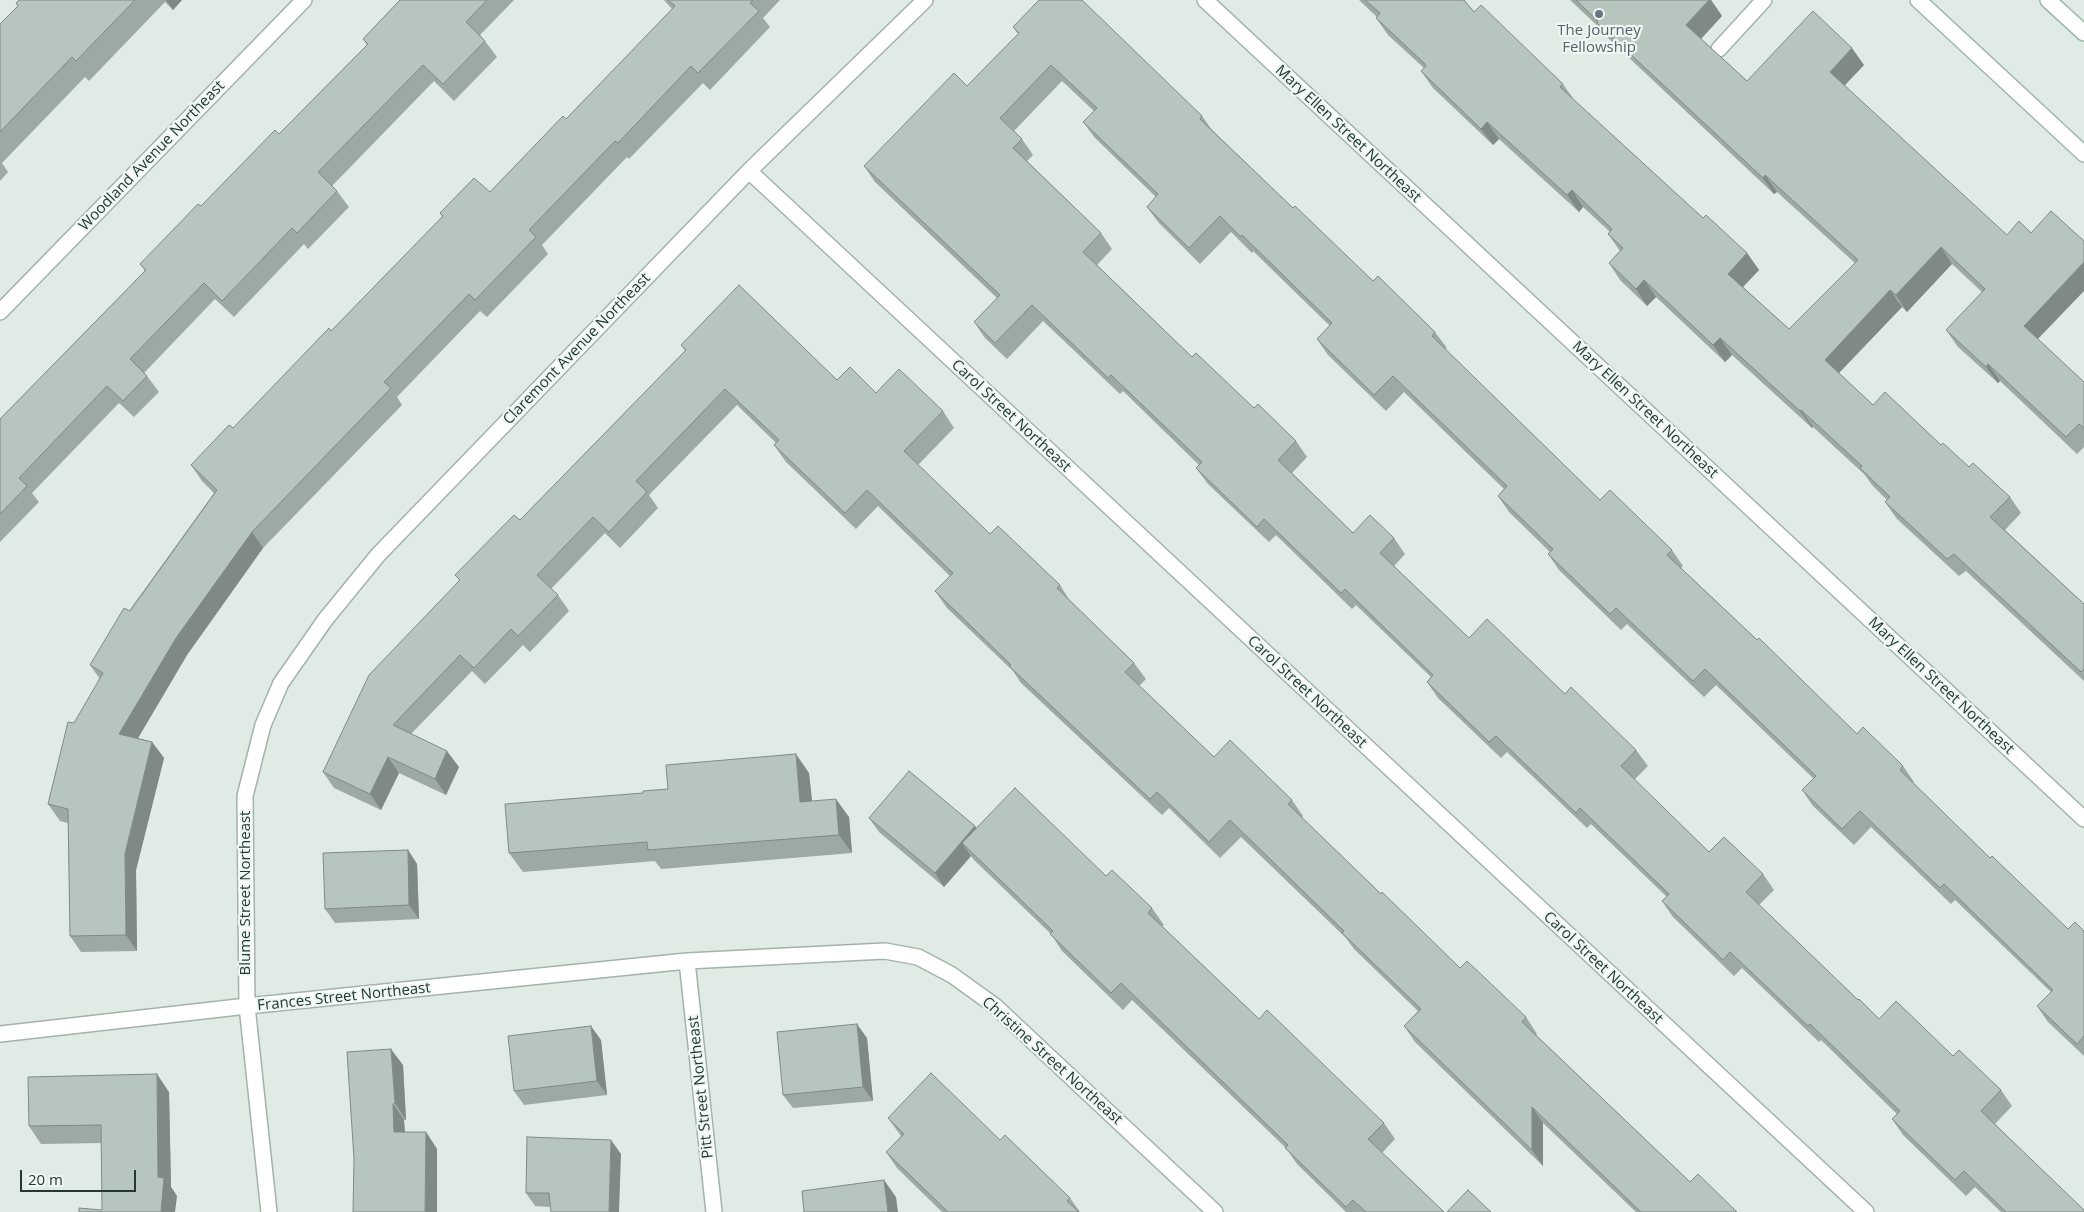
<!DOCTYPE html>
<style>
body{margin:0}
#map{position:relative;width:2084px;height:1212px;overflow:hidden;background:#e0ebe5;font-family:"Open Sans",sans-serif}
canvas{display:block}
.scale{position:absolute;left:20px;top:1170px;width:116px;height:22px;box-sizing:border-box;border:2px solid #213a31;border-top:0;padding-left:6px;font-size:15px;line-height:18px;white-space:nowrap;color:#213a31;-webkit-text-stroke:4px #f0f7f3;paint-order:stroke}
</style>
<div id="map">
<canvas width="2084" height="1212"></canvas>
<div class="scale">20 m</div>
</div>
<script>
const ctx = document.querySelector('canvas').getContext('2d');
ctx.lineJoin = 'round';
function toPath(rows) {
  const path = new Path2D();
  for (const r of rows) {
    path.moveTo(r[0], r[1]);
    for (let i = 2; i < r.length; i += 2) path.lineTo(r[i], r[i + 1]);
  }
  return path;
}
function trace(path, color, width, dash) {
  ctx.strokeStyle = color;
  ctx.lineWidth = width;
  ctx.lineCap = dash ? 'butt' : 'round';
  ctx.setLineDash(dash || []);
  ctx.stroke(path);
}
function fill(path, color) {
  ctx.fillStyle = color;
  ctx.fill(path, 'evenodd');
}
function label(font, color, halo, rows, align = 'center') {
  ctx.font = font + ' "Open Sans",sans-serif';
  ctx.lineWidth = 4.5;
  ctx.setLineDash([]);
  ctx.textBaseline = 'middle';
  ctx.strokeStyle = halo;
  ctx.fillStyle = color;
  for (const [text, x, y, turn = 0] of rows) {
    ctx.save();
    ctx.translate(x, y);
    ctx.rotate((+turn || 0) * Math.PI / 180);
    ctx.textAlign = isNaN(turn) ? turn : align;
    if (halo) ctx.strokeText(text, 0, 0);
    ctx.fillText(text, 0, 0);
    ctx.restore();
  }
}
const lane = toPath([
 [1719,49,1764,0]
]);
const street = toPath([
 [1205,0,2084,819],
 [749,171,1866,1212],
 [0,312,304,0],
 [687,961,714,1212],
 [0,1034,247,1006,687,961,885,951,918,957,952,975,995,1006,1215,1212],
 [269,1212,247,1006,245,796,263,725,281,683,325,620,378,555,749,171,925,0]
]);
const secondary = toPath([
 [1918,0,2084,154],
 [2048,0,2084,33]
]);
const wall = toPath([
 [19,0,182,0,173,10,165,2,89,81,85,77,2,163,8,172,0,181,0,24,18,6,16,3],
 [400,0,514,0,480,35,485,41,497,57,454,101,434,81,332,186,337,191,349,207,308,249,304,244,234,317,215,299,144,373,147,376,159,392,134,417,119,403,32,493,39,502,0,542,0,419,145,271,140,264,201,206,279,134,367,45,363,39],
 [664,0,780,0,763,18,770,27,710,90,703,83,629,159,627,157,542,245,548,254,487,317,480,311,397,397,402,405,263,548,187,655,138,738,152,742,164,758,136,870,137,951,81,952,70,936,68,823,60,821,48,804,74,723,100,679,90,665,214,493,202,481,191,465,233,428,331,331,442,217,440,213,490,192,566,119,672,9],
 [1359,0,1464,0,1474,12,1563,84,1575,101,1703,218,1747,253,1759,270,1743,287,1789,329,1855,263,1777,192,1774,194,1609,39,1604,32,1570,0,1711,0,1722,16,1701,39,1747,81,1864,65,1845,85,2038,339,2084,382,2084,447,2077,454,2000,381,1998,383,1958,347,1946,330,1982,292,1952,264,1907,312,1902,307,1839,373,1873,405,1941,445,1969,467,2010,497,2021,513,2005,530,2084,604,2084,681,1966,571,1959,576,1897,519,1885,502,1887,500,1872,485,1865,475,1813,427,1812,428,1732,355,1725,362,1656,297,1647,306,1620,280,1609,263,1620,251,1608,234,1610,232,1583,207,1579,212,1499,139,1493,145,1433,88,1421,71,1424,68,1388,35,1376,18,1377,17],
 [1013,27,1202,116,1212,130,1293,208,1373,281,1435,332,1447,348,1445,349,1600,500,1672,550,1683,566,1681,568,1857,734,1903,766,1914,782,1913,783,1990,858,2068,929,2084,931,2084,1056,2048,1022,2037,1006,2051,992,1955,900,1951,904,1871,827,1854,845,1813,806,1802,790,1814,779,1716,685,1704,697,1627,624,1621,630,1559,570,1548,554,1550,552,1509,512,1498,496,1504,489,1404,392,1386,411,1328,355,1317,339,1330,326,1253,251,1252,253,1231,232,1200,264,1158,222,1147,207,1156,197,1095,138,1083,122,1094,111,1062,81,1014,131,1022,139,1033,155,1027,161,1101,233,1112,249,1097,265,1192,357,1254,408,1296,441,1307,457,1292,473,1353,533,1394,538,1405,554,1394,566,1469,638,1565,694,1636,750,1648,766,1634,780,1709,852,1763,874,1774,890,1759,905,1858,1000,1879,1019,1953,1056,2001,1090,2012,1106,1995,1124,2084,1212,2001,1212,1975,1187,1966,1196,1903,1135,1892,1119,1897,1114,1821,1040,1819,1042,1742,968,1734,976,1673,917,1662,901,1667,897,1591,824,1587,828,1507,752,1501,758,1438,698,1427,682,1431,677,1356,605,1352,609,1276,535,1269,542,1208,484,1196,468,1199,465,1123,391,1120,394,1043,321,1007,359,985,338,974,322,997,298,875,182,864,166,967,86,1018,34],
 [681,345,837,380,876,393,943,411,954,428,918,465,990,534,1060,585,1070,601,1134,663,1146,679,1139,686,1214,757,1292,800,1303,816,1302,818,1381,894,1460,968,1526,1017,1537,1034,1536,1035,1690,1182,1737,1212,1636,1212,1543,1123,1543,1166,1415,1042,1404,1026,1418,1011,1354,949,1346,938,1241,837,1220,858,1169,808,1162,815,1021,683,1013,671,947,608,935,591,950,576,878,506,856,529,786,462,774,445,776,443,737,405,649,495,658,508,620,548,605,533,551,589,558,595,569,611,530,652,523,645,485,684,472,671,411,734,459,767,446,795,399,773,381,810,334,788,323,772,460,581,455,575,520,520,685,351],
 [809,773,812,801,849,817,852,853,661,869,655,861,523,872,509,853,643,793,668,789],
 [869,818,976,828,1106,876,1152,908,1164,925,1162,926,1259,1019,1384,1123,1395,1139,1382,1153,1444,1212,1346,1212,1297,1164,1286,1148,1132,1000,1123,1010,1062,951,1051,934,974,860,971,856,944,887,879,832],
 [408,850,417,864,419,919,335,923,325,909],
 [867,1038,873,1101,793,1108,783,1095],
 [601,1040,607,1095,524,1105,514,1091],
 [403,1065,406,1120,404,1120,405,1132,426,1132,437,1149,353,1212],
 [169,1092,171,1187,177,1196,101,1143,41,1144,29,1126],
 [888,1118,1000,1140,1070,1198,1080,1212,942,1212,897,1168,886,1152,901,1136],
 [621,1154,550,1207,535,1206,526,1193]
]);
const shadedWall = toPath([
 [166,0,182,0,173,10],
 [1709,0,1711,0,1722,16,1698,42,1686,25],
 [1852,48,1864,65,1842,88,1830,72],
 [1487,122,1499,139,1493,145,1481,129],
 [1765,175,1777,192,1774,194,1763,178],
 [1572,190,1583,207,1579,212,1567,195],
 [1941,247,1952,264,1907,312,1896,295],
 [1747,253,1759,270,1740,290,1728,274],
 [2084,262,2084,291,2035,342,2024,326],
 [1644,280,1656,297,1647,306,1636,289],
 [1890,290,1902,307,1836,376,1825,360],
 [1720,338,1732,355,1725,362,1713,345],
 [1988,364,2000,381,1998,383,1986,367],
 [1801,410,1813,427,1812,428,1800,411],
 [252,532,263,548,187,655,131,750,119,734,176,638],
 [152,742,164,758,136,870,137,951,126,935,125,854],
 [447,751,459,767,446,795,435,779],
 [796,754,809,773,814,820,800,802],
 [388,757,399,773,381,810,370,794],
 [836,799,849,817,852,853,839,835],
 [975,826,985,840,962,843,971,856,944,887,935,873],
 [408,850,417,864,419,919,409,905],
 [857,1024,867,1038,873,1101,863,1087],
 [591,1026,601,1040,607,1095,597,1081],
 [391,1049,403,1065,406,1120,395,1103],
 [157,1074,169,1092,171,1187,177,1196,175,1212,161,1212,158,1177],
 [393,1104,404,1120,406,1148,394,1132],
 [1532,1107,1543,1123,1543,1166,1532,1150],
 [426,1132,437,1149,437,1212,425,1212],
 [611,1140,621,1154,619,1212,609,1212],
 [884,1180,896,1197,898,1212,888,1212]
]);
const building = toPath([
 [19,0,135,0,76,61,72,57,0,132,0,24,18,6,16,3,19,0],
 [400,0,487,0,466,22,485,41,443,84,423,65,318,172,337,191,297,233,292,228,222,301,204,283,130,359,147,376,123,401,107,386,19,478,27,486,0,514,0,419,146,270,140,264,198,204,201,206,275,130,279,134,368,44,363,39,400,0],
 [668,0,753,0,750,3,759,11,698,73,691,66,618,143,615,141,529,230,536,237,475,300,469,294,384,382,391,388,252,532,176,638,119,734,152,742,125,854,126,935,70,936,68,809,48,804,68,722,74,723,103,673,90,665,124,608,130,611,217,490,191,465,229,425,233,428,329,328,331,331,443,216,440,213,474,178,490,192,563,116,566,119,675,6,668,0],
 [1039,0,1082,0,1202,116,1200,119,1293,208,1295,206,1373,281,1378,276,1435,332,1432,336,1600,500,1610,490,1672,550,1667,555,1757,640,1759,638,1857,734,1863,727,1903,766,1900,770,1990,858,1992,856,2068,929,2075,922,2084,931,2084,1036,2077,1044,2037,1006,2053,990,1944,884,1940,888,1860,811,1842,829,1802,790,1816,776,1705,669,1693,681,1616,608,1610,614,1548,554,1553,549,1498,496,1507,486,1393,376,1374,395,1317,339,1332,323,1242,235,1241,237,1220,216,1189,248,1147,207,1158,194,1083,122,1097,108,1051,65,1000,118,1022,139,1013,148,1101,233,1083,252,1192,357,1196,353,1254,408,1258,404,1296,441,1278,460,1353,533,1370,515,1394,538,1380,553,1469,638,1487,619,1565,694,1571,687,1636,750,1621,766,1709,852,1724,837,1763,874,1746,892,1858,1000,1859,999,1879,1019,1896,1001,1953,1056,1959,1050,2001,1090,1981,1111,2084,1210,2084,1212,2006,1212,1964,1171,1955,1180,1892,1119,1900,1111,1810,1024,1808,1026,1730,952,1723,960,1662,901,1669,894,1580,808,1576,813,1496,736,1489,742,1427,682,1433,675,1345,589,1341,593,1264,519,1257,527,1196,468,1202,462,1111,375,1108,378,1032,305,995,343,974,322,1000,295,864,166,954,73,967,86,1019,33,1013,27,1039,0],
 [1365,0,1464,0,1474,12,1481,5,1563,84,1560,87,1703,218,1706,215,1747,253,1728,274,1789,329,1858,260,1765,175,1763,178,1597,23,1598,21,1576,0,1709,0,1686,25,1747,81,1813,11,1852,48,1830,72,2007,235,2019,221,2031,233,2051,211,2084,241,2084,262,2024,326,2084,382,2084,428,2079,424,2066,437,1988,364,1986,367,1946,330,1985,289,1941,247,1896,295,1890,290,1825,360,1873,405,1885,392,1941,445,1943,443,1969,467,1973,463,2010,497,1990,517,2084,604,2084,669,2081,672,1954,554,1947,559,1885,502,1890,497,1860,468,1862,466,1801,410,1800,411,1720,338,1713,345,1644,280,1636,289,1609,263,1623,248,1608,234,1612,229,1572,190,1567,195,1487,122,1481,129,1421,71,1426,66,1425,64,1376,18,1380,13,1365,0],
 [739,285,837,380,850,367,876,393,899,369,943,411,904,451,990,534,998,526,1060,585,1057,588,1134,663,1125,672,1214,757,1230,740,1292,800,1288,804,1381,894,1382,892,1460,968,1467,961,1526,1017,1522,1022,1690,1182,1698,1174,1737,1212,1641,1212,1532,1107,1532,1150,1404,1026,1421,1009,1342,933,1344,931,1230,820,1209,842,1157,792,1150,799,1009,666,1011,665,935,591,953,573,867,490,845,513,774,445,779,440,725,389,636,481,647,492,609,532,593,517,537,575,558,595,518,636,511,629,474,668,460,655,393,725,447,751,435,779,388,757,370,794,323,772,369,675,460,580,455,575,514,515,520,520,686,350,681,345,739,285],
 [796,754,800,802,836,799,839,835,648,850,647,842,509,853,505,804,643,793,643,791,668,789,666,765,796,754],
 [909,771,975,826,935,873,869,818,909,771],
 [1015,788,1106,876,1112,870,1152,908,1148,913,1259,1019,1267,1010,1384,1123,1368,1139,1444,1212,1366,1212,1353,1200,1346,1207,1285,1148,1288,1145,1121,983,1111,993,1050,934,1053,931,962,843,1015,788],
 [408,850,409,905,325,909,323,853,408,850],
 [857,1024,863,1087,783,1095,777,1032,857,1024],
 [591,1026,597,1081,514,1091,508,1036,591,1026],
 [391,1049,395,1103,393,1104,394,1132,426,1132,425,1212,353,1212,354,1159,347,1052,391,1049],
 [931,1073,1000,1140,1005,1135,1070,1198,1067,1201,1079,1212,948,1212,886,1152,904,1134,888,1118,931,1073],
 [157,1074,158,1177,164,1178,161,1212,79,1212,79,1208,102,1210,101,1125,29,1126,28,1077,157,1074],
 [527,1137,611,1140,609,1212,551,1212,549,1193,526,1193,527,1137],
 [884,1180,888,1212,804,1212,802,1191,884,1180],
 [1468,1190,1491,1212,1447,1212,1468,1190]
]);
const markers = [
 [1599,14,5,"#6b7280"]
];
const worshipNames = [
 ["The Journey",1599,31],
 ["Fellowship",1599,48]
];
const streetNames = [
 ["Mary Ellen Street Northeast",1348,134,43],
 ["Woodland Avenue Northeast",152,156,-46],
 ["Claremont Avenue Northeast",577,349,-46],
 ["Mary Ellen Street Northeast",1645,410,43],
 ["Carol Street Northeast",1011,416,43],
 ["Mary Ellen Street Northeast",1941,686,43],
 ["Carol Street Northeast",1307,692,43],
 ["Blume Street Northeast",246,893,-90],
 ["Carol Street Northeast",1603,968,43],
 ["Frances Street Northeast",344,997,-6],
 ["Christine Street Northeast",1052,1061,42],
 ["Pitt Street Northeast",701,1087,-96]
];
trace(lane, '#a3b2ab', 18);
trace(street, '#a3b2ab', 18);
trace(secondary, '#9fb6ab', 18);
trace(lane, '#fff', 15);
trace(street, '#fff', 15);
trace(secondary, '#fff', 15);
fill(wall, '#9da9a3');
fill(shadedWall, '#7f8a84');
fill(building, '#b6c5bd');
trace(building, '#7f8a84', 1);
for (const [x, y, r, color] of markers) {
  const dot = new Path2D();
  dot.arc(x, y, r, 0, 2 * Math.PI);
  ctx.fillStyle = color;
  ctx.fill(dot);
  trace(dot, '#f0f7f3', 2);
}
label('15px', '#5b616d', '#f0f7f3', worshipNames);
label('15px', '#213a31', '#f0f7f3', streetNames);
</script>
